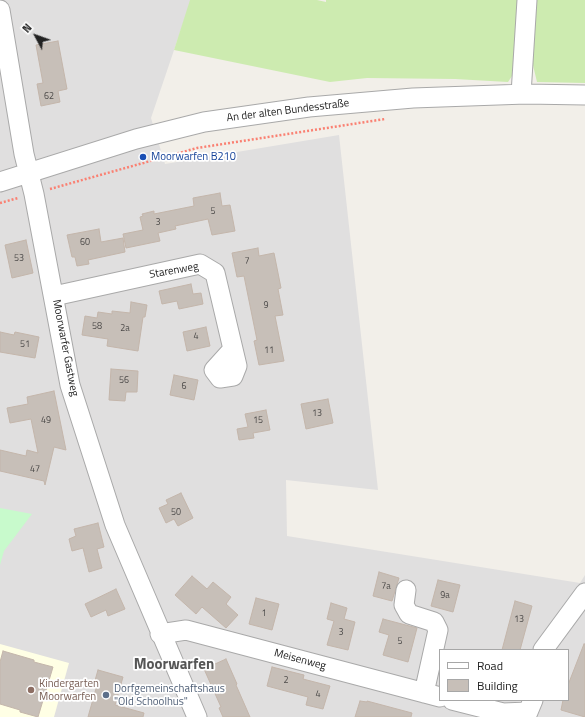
<!DOCTYPE html>
<meta charset="utf-8">
<style>
body{margin:0}
#map{position:relative;width:585px;height:717px;overflow:hidden;background:#f2efe9;font-family:"Titillium Web",sans-serif}
canvas{display:block}
.legend{position:absolute;left:439px;top:649px;width:130px;height:52px;box-sizing:border-box;background:#fff;border:1px solid #a7a7a7;margin:0;padding:5px 7px;list-style:none;font-size:12px;color:#222}
.legend li{display:flex;align-items:center;gap:8px;height:20px}
.legend b{width:20px;border:1px solid #a7a7a7}
.north{position:absolute;left:16px;top:16px;width:40px;height:40px;-webkit-text-stroke:3px #fff;paint-order:stroke;rotate:311deg;font-size:11px;font-weight:700;line-height:16px;text-align:center;color:#222}
.north::after{content:'';display:block;margin:auto;width:14px;height:18px;background:#222;clip-path:polygon(50% 0,100% 100%,50% 72%,0 100%)}
</style>
<div id="map">
<canvas width="585" height="717"></canvas>
<ul class="legend">
<li><b style="height:5px;background:#fff"></b>Road</li>
<li><b style="height:11px;background:#c7bfb8"></b>Building</li>
</ul>
<div class="north">N</div>
</div>
<script>
const ctx = document.querySelector('canvas').getContext('2d');
ctx.lineJoin = 'round';
function fill(path, color) {
  ctx.fillStyle = color;
  ctx.fill(path, 'evenodd');
}
function toPath(rows) {
  const path = new Path2D();
  for (const r of rows) {
    path.moveTo(r[0], r[1]);
    for (let i = 2; i < r.length; i += 2) path.lineTo(r[i], r[i + 1]);
  }
  return path;
}
function trace(path, color, width, dash) {
  ctx.strokeStyle = color;
  ctx.lineWidth = width;
  ctx.lineCap = dash ? 'butt' : 'round';
  ctx.setLineDash(dash || []);
  ctx.stroke(path);
}
function label(font, color, halo, rows, align = 'center') {
  ctx.font = font + ' "Titillium Web",sans-serif';
  ctx.lineWidth = 3.5;
  ctx.setLineDash([]);
  ctx.textBaseline = 'middle';
  ctx.strokeStyle = halo;
  ctx.fillStyle = color;
  for (const [text, x, y, turn = 0] of rows) {
    ctx.save();
    ctx.translate(x, y);
    ctx.rotate((+turn || 0) * Math.PI / 180);
    ctx.textAlign = isNaN(turn) ? turn : align;
    if (halo) ctx.strokeText(text, 0, 0);
    ctx.fillText(text, 0, 0);
    ctx.restore();
  }
}
const residential = toPath([
 [0,0,191,0,151,118,165,164,339,135,378,490,286,480,287,536,580,583,585,575,585,717,0,717],
 [440,650,568,650,568,700,440,700]
]);
const education = toPath([
 [0,644,69,663,54,717,0,717]
]);
const grass = toPath([
 [190,0,317,0,326,2,326,0,520,0,516,70,508,82,455,79,367,78,330,82,174,50],
 [537,0,585,0,585,83,537,82,531,57]
]);
const park = toPath([
 [0,508,32,514,4,551,0,565]
]);
const building = toPath([
 [58,41,67,89,58,91,60,102,41,106,37,84,43,83,36,45,58,41],
 [220,193,222,206,230,205,235,231,212,235,208,219,175,226,176,229,158,233,160,241,126,248,123,234,143,230,140,217,143,216,142,214,154,211,154,214,194,206,193,198,220,193],
 [99,229,101,242,123,238,125,252,88,260,89,264,77,266,75,257,72,257,67,235,99,229],
 [26,240,33,273,12,278,5,245,26,240],
 [258,248,259,256,274,253,281,288,278,289,283,315,275,316,284,361,259,365,254,341,257,340,244,276,237,277,232,253,258,248],
 [191,284,193,294,201,293,203,304,179,309,177,301,162,304,159,291,191,284],
 [131,302,147,305,145,317,143,317,138,351,107,346,108,339,82,335,85,316,97,318,98,312,112,314,112,311,130,313,131,302],
 [206,327,210,346,187,351,183,332,206,327],
 [0,332,14,335,15,332,39,337,35,358,0,352,0,332],
 [111,369,138,371,137,392,126,392,125,401,109,400,111,369],
 [174,375,198,380,194,400,170,395,174,375],
 [54,391,66,450,54,447,45,485,44,481,0,471,0,450,26,456,27,450,38,453,31,419,10,423,7,408,28,404,27,397,54,391],
 [328,399,333,423,306,429,301,404,328,399],
 [266,410,270,430,253,433,254,438,239,440,237,429,248,427,245,414,266,410],
 [181,493,193,518,178,526,174,519,166,523,159,508,168,504,166,500,181,493],
 [98,523,104,547,97,549,102,568,89,572,83,548,72,551,69,539,76,536,74,529,98,523],
 [379,572,399,578,392,601,373,596,379,572],
 [192,576,207,589,213,582,231,597,226,604,238,615,226,628,202,607,196,614,175,595,192,576],
 [438,580,460,585,453,612,431,606,438,580],
 [116,589,125,609,108,616,106,610,91,617,85,604,116,589],
 [256,598,279,604,272,630,249,624,256,598],
 [515,601,532,606,520,650,502,650,515,601],
 [331,603,347,608,344,619,355,622,348,650,327,645,334,621,327,619,331,603],
 [383,619,417,628,408,662,383,655,389,635,379,632,383,619],
 [584,644,585,644,585,717,561,710,563,700,568,700,568,685,584,644],
 [3,651,34,660,34,662,53,667,38,717,20,712,20,710,0,704,0,662,3,651],
 [226,659,237,684,236,685,250,717,223,717,219,708,221,707,204,669,226,659],
 [272,667,304,675,303,679,330,686,323,709,306,705,308,697,267,686,272,667],
 [98,670,123,677,115,705,144,713,143,717,88,717,97,685,94,684,98,670],
 [360,701,367,702,367,701,412,713,411,717,355,717,360,701]
]);
const path = toPath([
 [50,189,197,148,385,119],
 [0,203,18,198]
]);
const minor = toPath([
 [0,10,24,154,34,194,70,385,115,525,197,717],
 [521,94,527,0],
 [0,182,136,139,204,122,309,107,413,98,526,94,585,95],
 [54,296,200,264,215,273,237,366,233,376,220,378,214,370,233,349],
 [406,590,404,605,409,614,434,622,438,630,424,693],
 [160,634,186,630,440,697],
 [543,650,585,593],
 [452,700,503,713,528,712,533,700]
]);
const markers = [
 [143,157,4,"#1a4fb4"],
 [31,690,4,"#8d6e63"],
 [106,695,4,"#5c6f8a"]
];
const numberNames = [
 ["62",49,97],
 ["5",213,212],
 ["3",158,223],
 ["60",85,243],
 ["53",19,259],
 ["7",247,262],
 ["9",266,306],
 ["58",97,327],
 ["2a",125,329],
 ["4",196,337],
 ["51",25,345],
 ["11",269,351],
 ["56",124,381],
 ["6",184,387],
 ["13",317,414],
 ["49",46,421],
 ["15",258,421],
 ["47",35,470],
 ["50",176,513],
 ["7a",386,587],
 ["9a",445,596],
 ["1",264,614],
 ["13",519,620],
 ["3",341,633],
 ["5",400,642],
 ["2",286,681],
 ["4",318,695]
];
const streetNames = [
 ["An der alten Bundesstraße",288,111,-7],
 ["Starenweg",174,271,-10],
 ["Moorwarfer Gastweg",65,348,79],
 ["Meisenweg",300,660,15]
];
const transitNames = [
 ["Moorwarfen B210",151,157]
];
const educationNames = [
 ["Kindergarten",39,684],
 ["Moorwarfen",39,697]
];
const serviceNames = [
 ["Dorfgemeinschaftshaus",114,689],
 ["\"Old Schoolhus\"",114,702]
];
const districtNames = [
 ["Moorwarfen",174,665]
];
fill(residential, '#e0dfdf');
fill(education, '#ffffe5');
fill(grass, '#cdebb0');
fill(park, '#c8facc');
fill(building, '#c7bfb8');
trace(building, '#c4b6ab', 1);
trace(minor, '#a9a9a9', 21);
trace(path, '#fa8072', 2.5, [2, 2]);
trace(minor, '#fff', 19);
for (const [x, y, r, color] of markers) {
  const dot = new Path2D();
  dot.arc(x, y, r, 0, 2 * Math.PI);
  ctx.fillStyle = color;
  ctx.fill(dot);
  trace(dot, '#fff', 1.5);
}
label('9px', '#4b4948', null, numberNames);
label('11px', '#222', '#fff', streetNames);
label('11px', '#164399', '#fff', transitNames, 'left');
label('11px', '#785e54', '#fff', educationNames, 'left');
label('11px', '#4e5e75', '#fff', serviceNames, 'left');
label('bold 15px', '#555', '#fff', districtNames);
</script>
